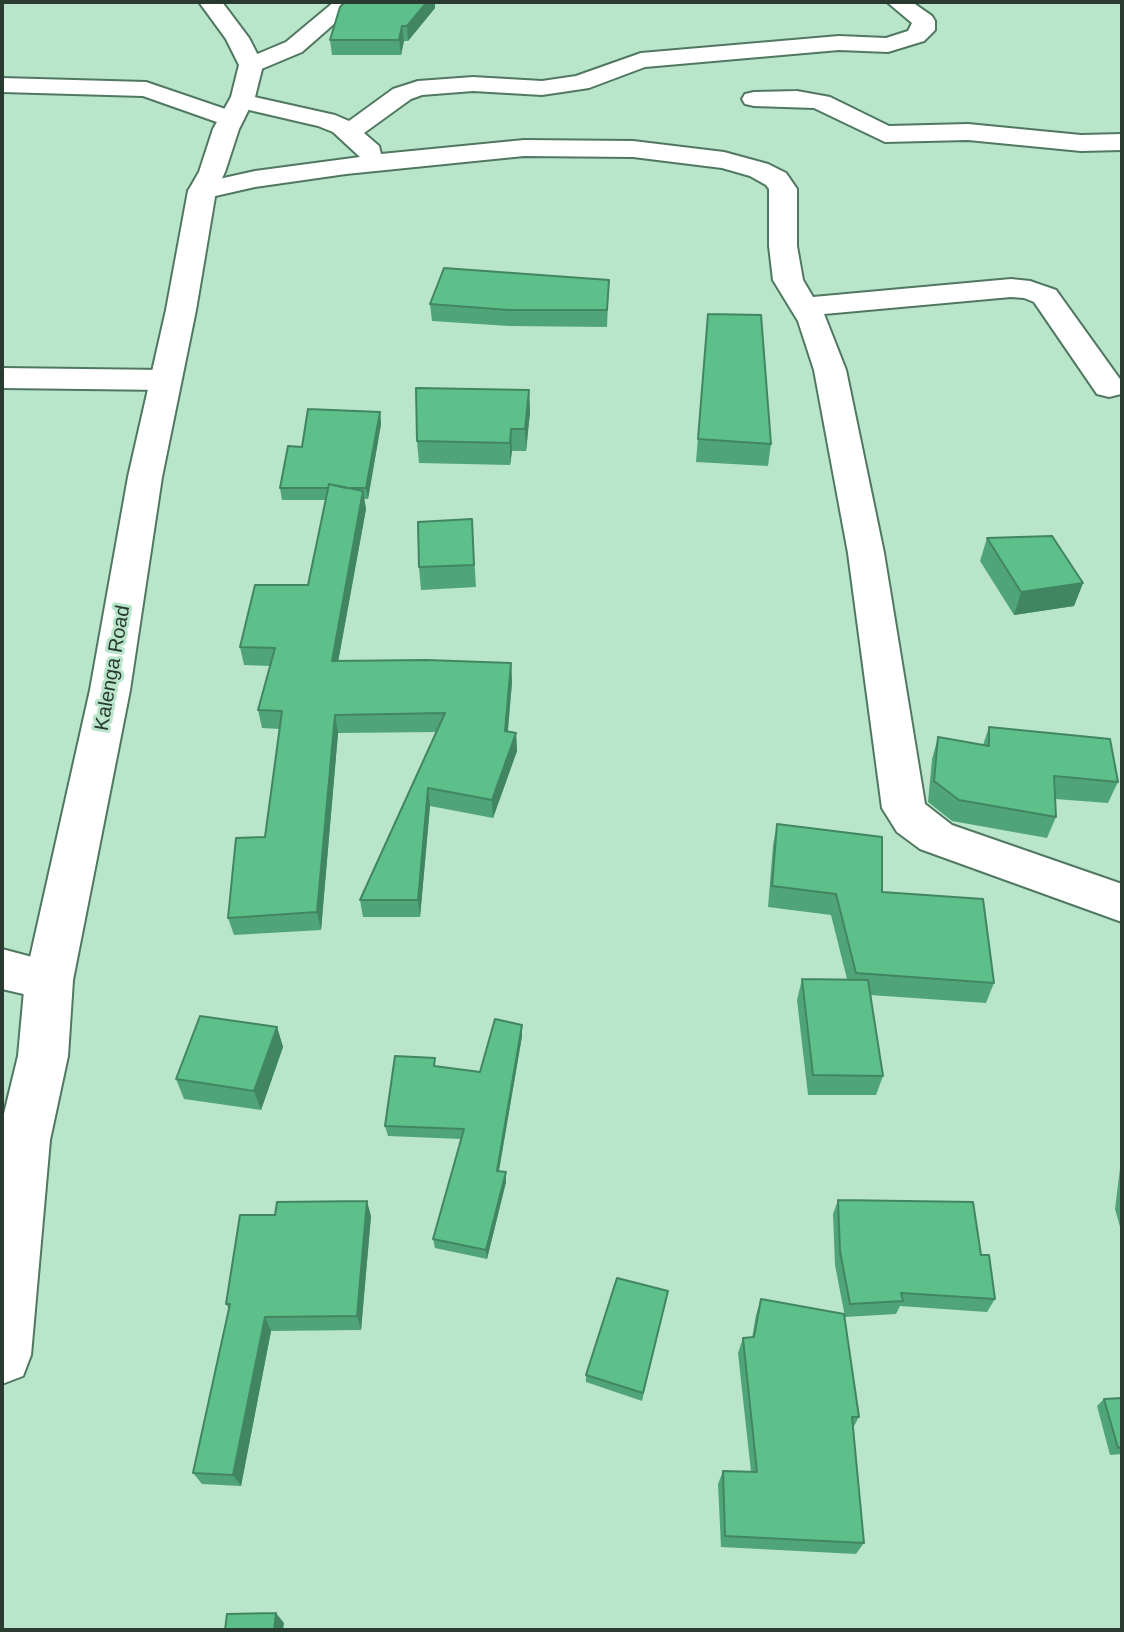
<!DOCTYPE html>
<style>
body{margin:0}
#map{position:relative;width:1124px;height:1632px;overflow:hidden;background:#b9e5ca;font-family:Helvetica,sans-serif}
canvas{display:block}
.frame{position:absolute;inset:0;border:4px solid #293a30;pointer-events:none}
</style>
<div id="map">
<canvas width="1124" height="1632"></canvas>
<div class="frame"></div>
</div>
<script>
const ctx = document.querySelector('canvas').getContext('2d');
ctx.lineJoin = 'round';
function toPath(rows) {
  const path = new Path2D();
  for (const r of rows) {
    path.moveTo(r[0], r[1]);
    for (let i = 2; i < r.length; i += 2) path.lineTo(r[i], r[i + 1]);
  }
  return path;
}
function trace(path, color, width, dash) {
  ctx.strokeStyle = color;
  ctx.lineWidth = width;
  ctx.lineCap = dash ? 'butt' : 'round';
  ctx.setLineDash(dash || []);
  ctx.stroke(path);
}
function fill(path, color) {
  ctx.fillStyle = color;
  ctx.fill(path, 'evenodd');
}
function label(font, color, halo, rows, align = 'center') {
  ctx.font = font + ' Helvetica,sans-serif';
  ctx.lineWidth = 6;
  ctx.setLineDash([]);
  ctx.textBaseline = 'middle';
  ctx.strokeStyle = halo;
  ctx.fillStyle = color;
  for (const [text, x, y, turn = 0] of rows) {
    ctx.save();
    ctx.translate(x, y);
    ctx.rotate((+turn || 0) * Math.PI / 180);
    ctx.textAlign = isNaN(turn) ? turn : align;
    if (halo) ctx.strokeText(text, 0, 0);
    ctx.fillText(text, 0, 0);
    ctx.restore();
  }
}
const street = toPath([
 [334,2,359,2,302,52,259,70,243,70,239,65,243,60,286,42,334,2],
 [887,2,912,2,932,16,935,21,935,30,924,41,888,52,839,50,645,67,589,88,542,95,473,91,422,95,411,99,364,133,379,146,381,154,524,140,633,141,724,152,768,164,786,173,797,189,797,246,803,280,813,297,1011,279,1030,281,1056,290,1122,382,1121,394,1109,397,1097,394,1034,302,1024,298,1011,297,824,314,846,370,884,553,925,804,952,825,1122,884,1122,922,920,849,897,832,882,808,848,553,814,370,798,321,773,280,769,246,769,189,766,185,750,176,722,168,633,157,524,156,346,174,255,187,202,199,192,197,188,191,192,185,255,171,360,157,333,132,318,126,232,106,229,101,232,96,241,94,335,115,349,121,393,89,418,81,473,77,542,81,576,76,641,53,839,36,886,38,908,31,912,23,887,2],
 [2,78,146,82,240,114,244,119,240,124,231,127,143,96,2,92,2,78],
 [797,91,830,97,889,126,968,124,1081,135,1122,134,1122,150,1081,151,968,140,885,142,814,108,754,106,745,104,742,99,745,94,754,92,797,91],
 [2,368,165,370,176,373,181,380,176,387,165,390,2,388,2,368],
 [2,949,66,966,73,980,66,994,49,1000,2,989,2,949]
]);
const secondary = toPath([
 [199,2,222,2,249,38,263,65,255,97,239,129,225,172,216,191,196,310,162,477,130,690,73,980,68,1056,50,1140,31,1355,23,1376,2,1384,2,1122,18,1056,25,980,90,690,128,477,166,310,188,191,199,172,213,129,231,97,239,65,226,39,199,2]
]);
const wall = toPath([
 [345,2,435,2,435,8,408,41,404,41,401,55,332,55,330,40],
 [609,280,607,327,509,326,432,321,430,304],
 [708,314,771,444,768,466,696,462],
 [529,390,530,412,526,451,512,451,510,465,419,463,417,441],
 [380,412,381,424,368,499,364,499,366,509,338,661,511,663,512,682,508,731,516,733,517,751,493,818,430,806,420,917,363,917,360,900,437,732,338,733,321,930,234,935,228,918,265,837,280,729,262,728,258,710,270,666,244,665,240,647,308,585,326,500,282,500,280,488,302,447],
 [472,519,476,587,421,590,419,567],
 [987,538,1083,583,1074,606,1014,615,980,561],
 [989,727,1118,782,1108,803,1055,799,1056,817,1047,838,952,821,928,802,932,759,938,737,983,745],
 [777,824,882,892,994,983,986,1003,870,995,883,1076,876,1095,808,1095,797,1000,802,979,847,979,831,915,768,907,773,845],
 [522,1025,522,1036,499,1171,506,1172,506,1182,487,1259,435,1248,433,1239,461,1139,388,1136,385,1126,436,1067,480,1072],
 [277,1027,283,1047,261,1110,184,1099,176,1079],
 [1122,1152,1122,1234,1115,1209],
 [838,1200,981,1255,995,1299,987,1312,900,1306,896,1314,845,1317,835,1265,833,1214],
 [371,1216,361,1330,271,1331,241,1486,202,1484,193,1473,229,1309,226,1304],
 [666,1299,642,1401,586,1382,586,1375],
 [761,1299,859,1417,853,1428,864,1543,856,1554,721,1547,718,1484,723,1471,751,1472,738,1353,743,1338,752,1338,756,1315],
 [1122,1398,1122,1454,1110,1455,1097,1406,1104,1399]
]);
const shadedWall = toPath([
 [427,2,435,2,435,8,408,41,407,26],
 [402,26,404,41,401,55,399,40],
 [529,390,530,412,526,451,525,429],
 [380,412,381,424,368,499,366,488],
 [511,429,512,451,510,465,510,443],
 [363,491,366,509,335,679,332,661],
 [1083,583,1074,606,1014,615,1021,592],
 [511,663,512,682,506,749,505,731],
 [335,715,338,733,321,930,317,912],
 [516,733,517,751,493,818,492,800],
 [428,788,430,806,420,917,418,900],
 [522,1025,522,1036,497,1181,497,1171],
 [277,1027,283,1047,261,1110,254,1091],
 [506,1172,506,1182,487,1259,486,1250],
 [367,1201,371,1216,361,1330,357,1316],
 [265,1317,271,1331,241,1486,233,1475],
 [276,1613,284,1623,283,1630,274,1630]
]);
const building = toPath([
 [345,2,427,2,407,26,402,26,399,40,330,40,340,7,345,2],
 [444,268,609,280,607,310,509,310,430,304,444,268],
 [708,314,761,315,771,444,698,439,708,314],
 [416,388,529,390,525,429,511,429,510,443,417,441,416,388],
 [308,409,380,412,366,488,346,488,329,484,328,488,280,488,288,446,302,447,308,409],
 [329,484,363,491,332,661,426,660,511,663,505,731,516,733,492,800,428,788,418,900,360,900,445,713,335,715,317,912,228,918,236,838,265,837,282,711,258,710,275,648,240,647,255,585,308,585,329,484],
 [472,519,474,565,419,567,418,522,472,519],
 [1052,536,1083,583,1021,592,987,538,1052,536],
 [989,727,1110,739,1118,782,1054,776,1056,817,959,800,934,781,938,737,989,746,989,727],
 [777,824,882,837,882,892,983,899,994,983,856,973,836,894,772,886,777,824],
 [802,979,868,980,883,1076,813,1075,802,979],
 [200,1016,277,1027,254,1091,176,1079,200,1016],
 [495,1019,522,1025,497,1171,506,1172,486,1250,433,1239,464,1129,385,1126,395,1056,435,1058,434,1066,480,1072,495,1019],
 [838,1200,973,1202,981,1255,989,1255,995,1299,901,1293,903,1301,850,1304,840,1251,838,1200],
 [367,1201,357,1316,265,1317,233,1475,193,1473,230,1304,226,1304,240,1215,275,1215,277,1202,367,1201],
 [617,1278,668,1291,643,1393,586,1375,617,1278],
 [761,1299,844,1314,859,1417,852,1417,864,1543,725,1536,723,1471,757,1472,743,1338,754,1337,761,1299],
 [1122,1398,1122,1447,1118,1448,1104,1399,1122,1398],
 [276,1613,274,1630,225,1630,227,1614,276,1613]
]);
const streetNames = [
 ["Kalenga Road",113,668,-80]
];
trace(street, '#507861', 4);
trace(secondary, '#507861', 4);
fill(street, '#fff');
fill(secondary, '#fff');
fill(wall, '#50a578');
fill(shadedWall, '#418661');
fill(building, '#5dc08b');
trace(building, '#418661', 2);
label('20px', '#293a30', '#b9e5ca', streetNames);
</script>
